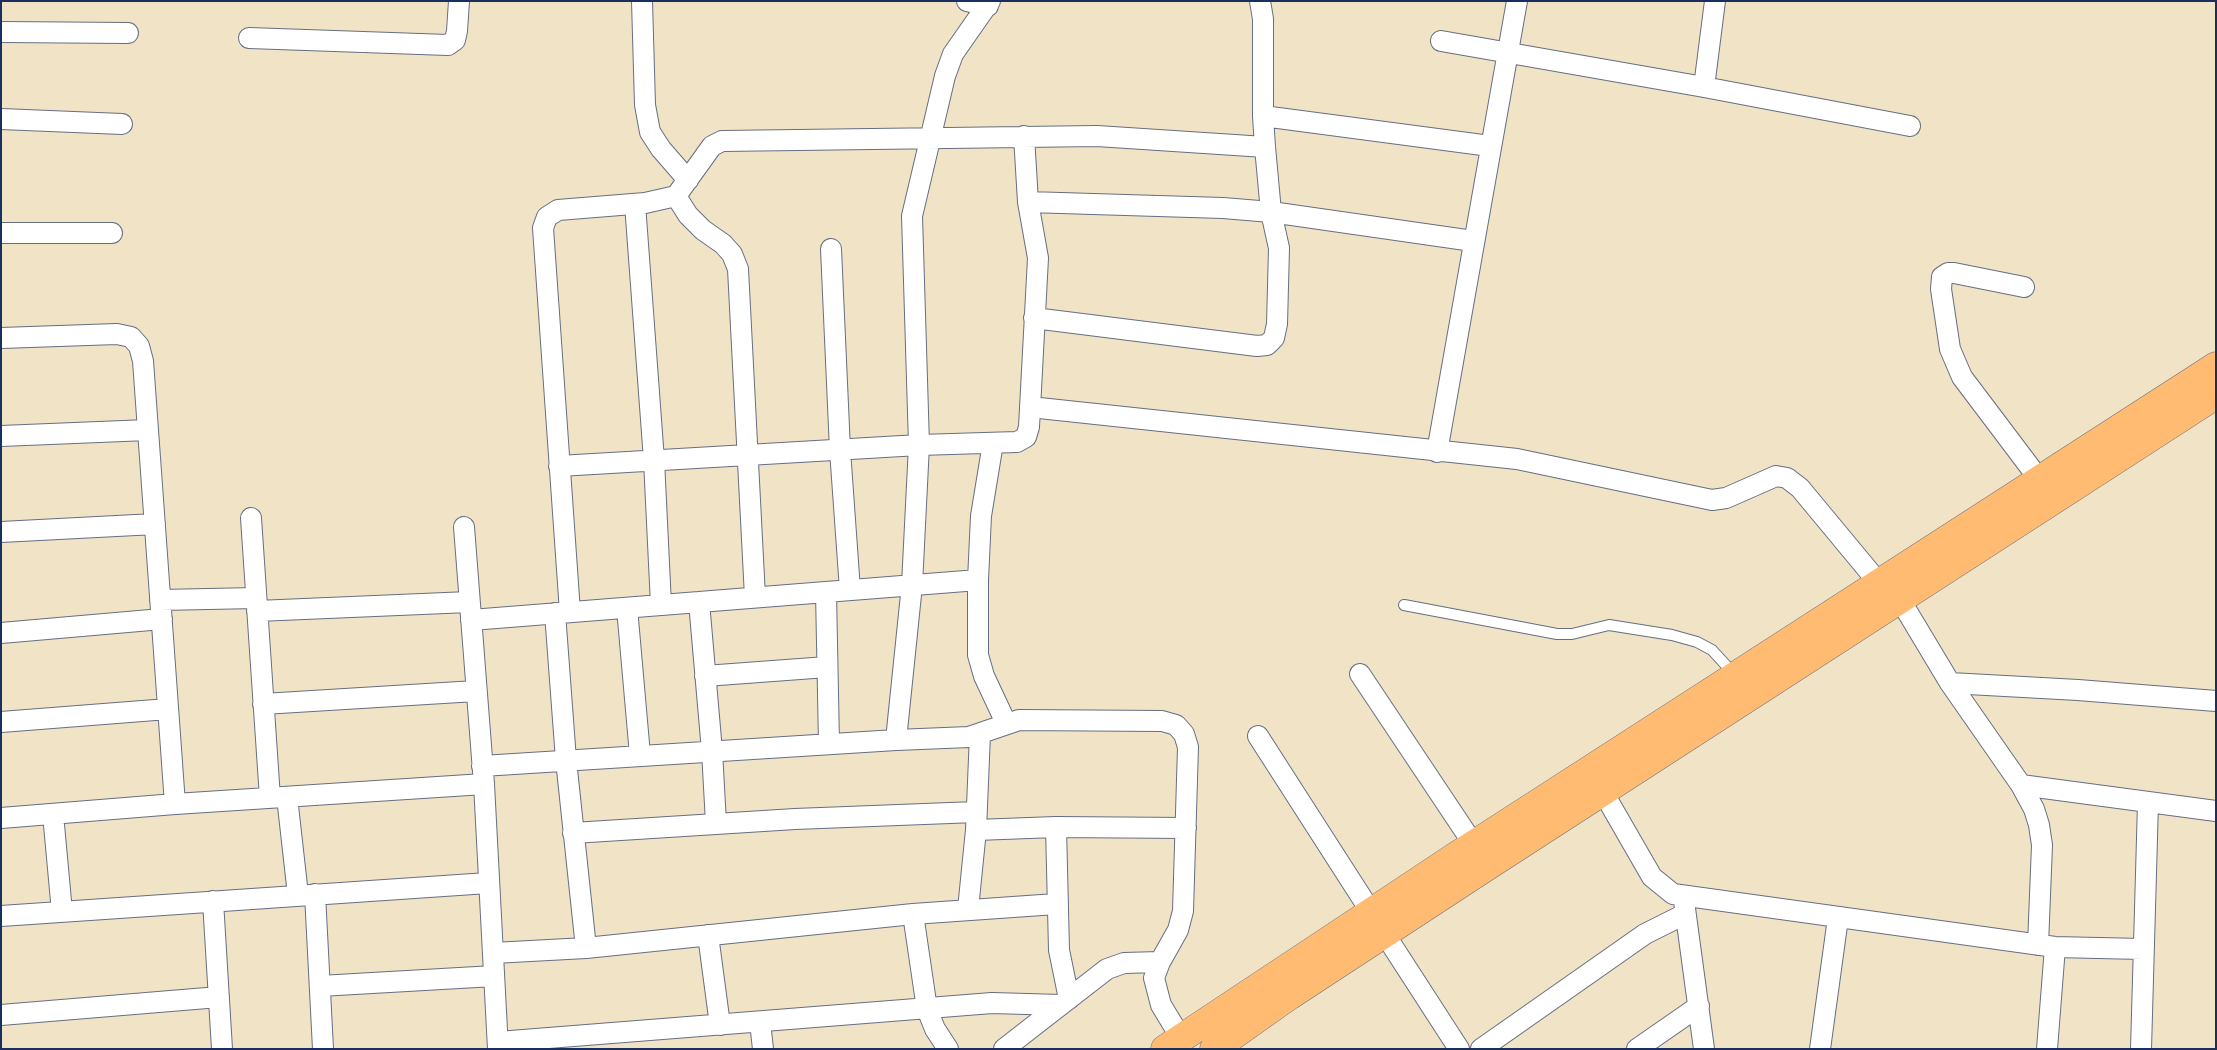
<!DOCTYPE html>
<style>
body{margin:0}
#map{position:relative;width:2217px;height:1050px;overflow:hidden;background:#f1e3c6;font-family:"Comic Neue",sans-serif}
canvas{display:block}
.frame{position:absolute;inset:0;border:2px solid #1b2f5e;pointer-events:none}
</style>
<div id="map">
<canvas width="2217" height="1050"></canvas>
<div class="frame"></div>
</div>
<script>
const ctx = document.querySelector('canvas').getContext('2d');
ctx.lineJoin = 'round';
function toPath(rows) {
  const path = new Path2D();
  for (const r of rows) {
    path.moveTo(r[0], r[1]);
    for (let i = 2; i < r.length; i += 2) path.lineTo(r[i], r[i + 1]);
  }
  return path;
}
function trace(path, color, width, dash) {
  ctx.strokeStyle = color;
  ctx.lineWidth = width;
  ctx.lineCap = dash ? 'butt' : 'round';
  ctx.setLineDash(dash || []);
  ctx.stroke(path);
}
const service = toPath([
 [1404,605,1557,634,1572,634,1609,625,1672,635,1697,642,1712,650,1734,674]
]);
const minor = toPath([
 [642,1,645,105,650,132,661,149,688,180],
 [967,1,988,6],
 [1,32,128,33],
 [249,38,448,45,455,40,457,31,459,1],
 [1441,41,1704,87,1910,126],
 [1704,87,1715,1],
 [1263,116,1490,146],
 [1,119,122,124],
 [676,196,688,215,703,230,723,244,732,254,738,269,755,597],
 [1028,202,1223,208,1271,212,1473,241],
 [635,204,654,460,661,605],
 [1,233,112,233],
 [831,249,840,450,850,590],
 [2024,287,1954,273,1948,273,1942,277,1941,289,1950,349,1962,377,2039,479],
 [1034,318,1257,346,1267,345,1274,338,1277,324,1279,248,1271,212,1265,147,1263,116,1263,19,1260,1],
 [1,338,117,334,131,337,139,346,143,361,175,804],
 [1030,407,1517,459,1712,500,1726,498,1776,476,1787,478,1800,488,1878,582],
 [1,436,148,430],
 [993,443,981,516,978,580,978,655,984,676,1006,723],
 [1437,452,1517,1],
 [559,466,919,445,1017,442,1026,437,1029,427,1038,258,1028,202,1024,136],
 [251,518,270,798],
 [464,527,484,784,498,1049],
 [1,532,155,524],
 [826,592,829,744],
 [1899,598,1950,683,2021,785,2034,809,2039,825,2042,845,2038,945],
 [160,600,256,598],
 [699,602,712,751,716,823],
 [627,608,640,755],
 [257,611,469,602],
 [570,612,543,228,547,217,558,210,645,203,676,196,712,146,722,141,1097,136,1265,147],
 [555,613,566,760,586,948],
 [471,620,978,580],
 [1,633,162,619],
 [1360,674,1474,845],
 [705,676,827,667],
 [1950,683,2078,690,2216,701],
 [263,704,476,691],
 [1,722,168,709],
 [1258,736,1371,912],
 [896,740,912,585,919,445,912,216,945,76,953,54,990,1],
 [482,766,896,740,969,737,1019,720,1162,721,1176,725,1184,734,1188,747,1183,911,1178,930,1160,962,1154,978,1161,1005,1181,1038],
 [2021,785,2216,811],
 [1603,792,1652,877,1673,894,2055,947,2142,949],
 [287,797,298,895],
 [53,814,62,912],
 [1,818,175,804,484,784],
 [1056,827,1059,950,1069,999],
 [976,830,1056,827,1186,828],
 [573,833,795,819,976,812],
 [315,894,323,1049],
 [213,901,222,1049],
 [1684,901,1704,1049],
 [968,909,976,830,980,734],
 [913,914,927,1009,935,1029,948,1049],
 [1,916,488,883],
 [1384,933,1459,1049],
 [708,935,720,1025],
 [493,953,586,948,913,914,1056,904],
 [320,986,494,976],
 [1,1015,219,997],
 [760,1022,763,1049],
 [498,1042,992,1003,1061,1005],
 [1004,1049,1107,969,1124,963,1160,962],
 [1481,1049,1645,934,1685,914],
 [1637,1049,1699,1006],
 [1820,1049,1838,918],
 [2047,1049,2055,947],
 [2141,1049,2148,803]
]);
const trunk = toPath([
 [1165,1049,1456,856,2216,366],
 [1214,1049,1289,996,1486,867,2216,395]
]);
trace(service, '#666e82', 12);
trace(minor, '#666e82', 22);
trace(trunk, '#666e82', 29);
trace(service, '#fff', 10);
trace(minor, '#fff', 20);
trace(trunk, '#febb71', 28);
</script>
